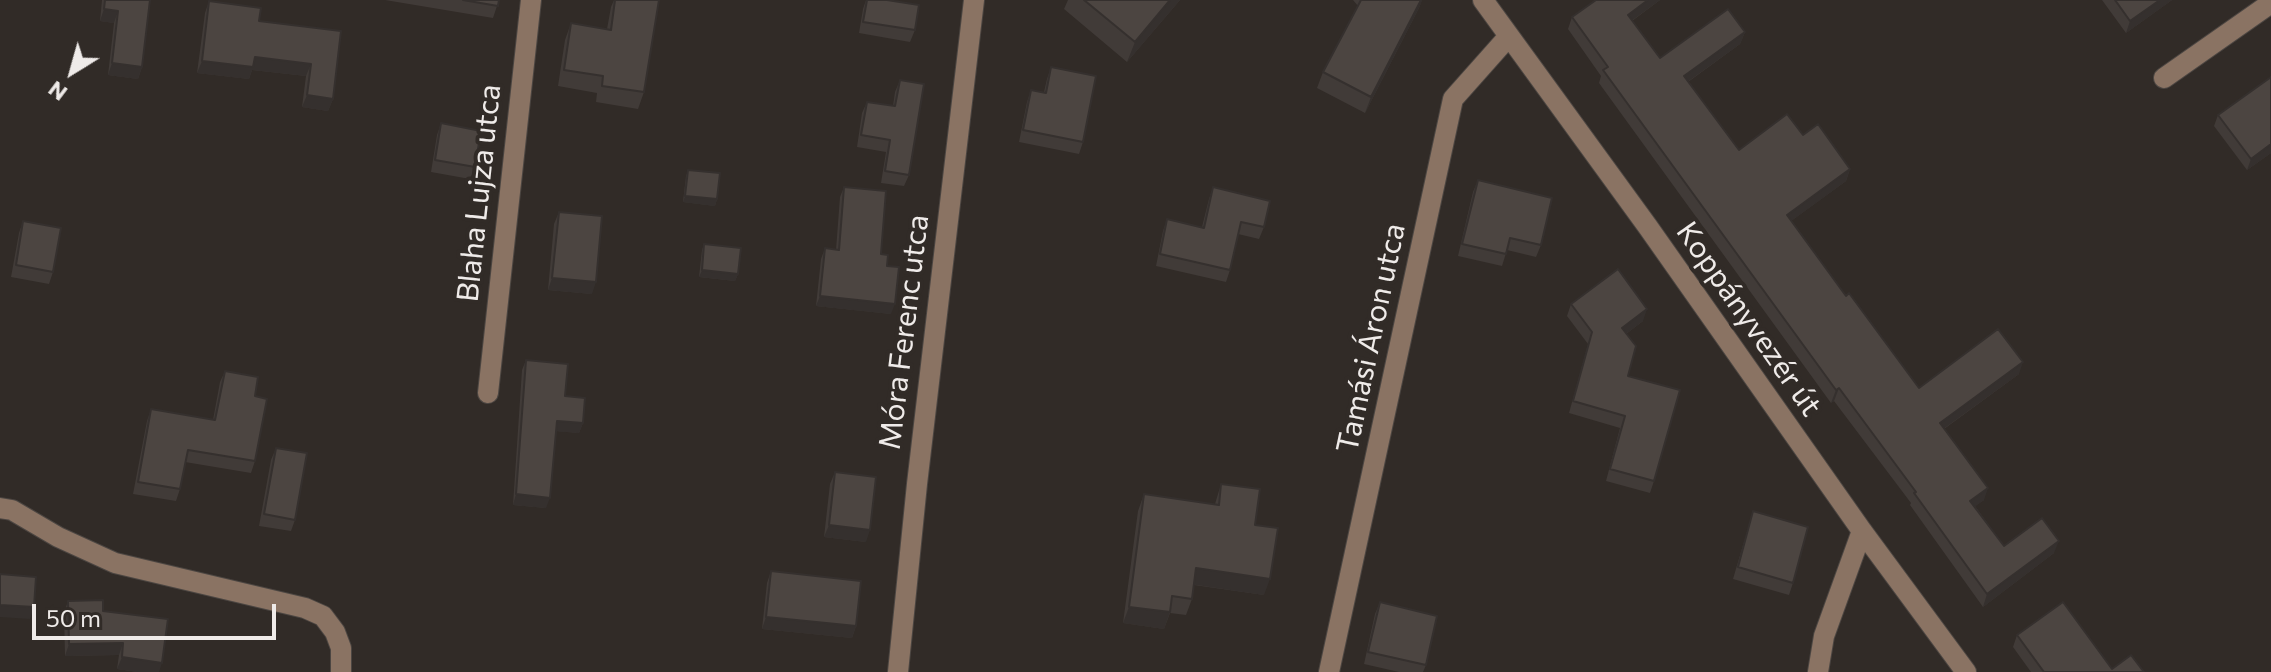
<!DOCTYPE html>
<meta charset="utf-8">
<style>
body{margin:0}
#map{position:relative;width:2271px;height:672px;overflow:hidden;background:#312b27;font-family:Commissioner,sans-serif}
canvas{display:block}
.north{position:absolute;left:32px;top:32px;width:80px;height:80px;-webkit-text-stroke:6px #312b27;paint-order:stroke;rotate:217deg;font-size:22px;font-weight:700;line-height:32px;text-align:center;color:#efebe9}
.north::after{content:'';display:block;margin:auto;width:28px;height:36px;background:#efebe9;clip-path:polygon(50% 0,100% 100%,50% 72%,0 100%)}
.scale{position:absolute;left:32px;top:604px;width:244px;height:36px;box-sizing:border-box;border:4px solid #efebe9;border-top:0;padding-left:10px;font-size:24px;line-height:28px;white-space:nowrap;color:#efebe9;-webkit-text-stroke:6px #312b27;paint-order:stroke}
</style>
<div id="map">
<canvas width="2271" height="672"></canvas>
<div class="north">N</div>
<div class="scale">50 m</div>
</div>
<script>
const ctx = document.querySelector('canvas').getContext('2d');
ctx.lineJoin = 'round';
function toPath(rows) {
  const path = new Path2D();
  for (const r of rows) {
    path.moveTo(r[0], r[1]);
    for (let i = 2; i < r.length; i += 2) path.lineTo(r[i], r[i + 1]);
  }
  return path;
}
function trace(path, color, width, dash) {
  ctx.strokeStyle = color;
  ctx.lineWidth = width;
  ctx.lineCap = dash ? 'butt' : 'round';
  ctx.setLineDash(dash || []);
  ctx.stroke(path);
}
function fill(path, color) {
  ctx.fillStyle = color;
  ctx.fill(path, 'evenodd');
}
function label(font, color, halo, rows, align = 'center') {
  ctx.font = font + ' Commissioner,sans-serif';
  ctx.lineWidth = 8;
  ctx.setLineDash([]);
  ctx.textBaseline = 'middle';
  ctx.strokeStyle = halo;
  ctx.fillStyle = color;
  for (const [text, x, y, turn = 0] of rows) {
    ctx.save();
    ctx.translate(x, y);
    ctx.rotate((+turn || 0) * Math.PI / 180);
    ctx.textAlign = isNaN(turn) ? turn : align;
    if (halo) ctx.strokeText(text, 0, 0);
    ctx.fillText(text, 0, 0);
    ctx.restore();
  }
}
const minor = toPath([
 [1483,0,1648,227,1862,531,1966,672],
 [2164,78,2271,3],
 [488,393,531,0],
 [0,508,12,510,58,537,115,563,305,608,323,616,335,632,341,648,341,672],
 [898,672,917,484,974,0],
 [1329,672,1453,99,1509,36],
 [1818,672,1824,636,1862,531]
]);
const wall = toPath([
 [102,0,150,0,142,67,138,79,108,75,114,23,100,21],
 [385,0,499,0,493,18],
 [614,0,659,0,644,92,638,109,596,102,597,93,558,86,565,40,571,23,607,29,611,7],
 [866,0,887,0,915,30,910,42,859,33,863,9],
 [1068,0,1180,0,1127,62,1064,9],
 [1353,0,1422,0,1419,8,1365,113,1317,88,1323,72,1358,6],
 [1596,0,1660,0,1632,21,1660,58,1745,32,1740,44,1688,82,1739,150,1803,135,1850,169,1846,181,1791,221,1846,296,1919,388,2019,374,1944,429,1984,500,1975,506,2004,546,2054,553,1983,607,1910,505,1911,503,1834,401,1831,403,1599,83,1601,76,1568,29,1572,17],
 [2102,0,2172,0,2126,33],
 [209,1,259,21,341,31,333,99,328,111,302,107,306,76,252,70,249,79,197,73,205,13],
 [1051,67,1083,142,1079,154,1019,142,1027,102,1031,90,1044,92,1047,79],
 [900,80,909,175,904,186,881,183,886,152,857,147,862,113,867,102,893,106,895,92],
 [2218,115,2271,153,2247,170,2214,126],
 [441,123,475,167,470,179,431,172,437,135],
 [688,170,717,199,715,206,683,202,686,176],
 [1478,180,1541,245,1536,257,1507,250,1502,266,1458,256,1473,192],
 [844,187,887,266,891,314,816,306,821,259,825,248,836,250,840,197],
 [1213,187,1264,227,1259,239,1238,234,1230,270,1226,282,1156,266,1163,231,1167,219,1202,227,1209,199],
 [559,212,592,294,548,290,554,224],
 [23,221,53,272,49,284,11,277,19,233],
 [704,244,738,274,735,281,699,277,702,250],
 [1571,304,1643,321,1626,334,1628,376,1654,481,1650,493,1606,481,1620,428,1569,413,1588,344,1567,316],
 [526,360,565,396,583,423,579,433,556,431,546,508,513,505,522,370],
 [225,371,255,396,255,461,251,473,185,462,180,489,176,501,133,494,147,421,151,409,213,420,220,382],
 [276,448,295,520,291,531,259,526,271,460],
 [835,472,866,542,824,537,830,484],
 [1221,484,1255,525,1264,595,1194,585,1192,599,1186,615,1170,613,1164,629,1123,623,1138,511,1144,494,1215,504],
 [1753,511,1793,583,1789,595,1733,579],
 [771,571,856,626,852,638,762,629,767,583],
 [68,601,103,611,138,672,117,669,119,655,65,656,64,613],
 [1380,602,1426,665,1423,672,1399,672,1364,664,1375,614],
 [2017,635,2112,669,2144,672,2031,672,2013,647]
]);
const shadedWall = toPath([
 [1170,0,1180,0,1127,62,1135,42],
 [1421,0,1422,0,1419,8,1365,113,1371,97],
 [1648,0,1660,0,1623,27,1628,15],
 [2160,0,2172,0,2126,33,2130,21],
 [104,9,118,11,114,23,100,21],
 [1745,32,1740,44,1679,88,1684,76],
 [255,57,311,64,306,76,252,70,249,79,197,73,202,61],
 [112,63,142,67,138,79,108,75],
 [307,95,333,99,328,111,302,107],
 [2271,144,2271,153,2247,170,2251,159],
 [1850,169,1846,181,1783,227,1787,215],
 [685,196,717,199,715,206,683,202],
 [702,270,738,274,735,281,699,277],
 [552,278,596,282,592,294,548,290],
 [820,296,895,304,891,314,816,306],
 [1647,309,1643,321,1618,340,1622,328],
 [2023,362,2019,374,1935,435,1940,423],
 [1839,388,1834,401,1831,403,1836,390],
 [557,421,583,423,579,433,553,431],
 [1988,488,1984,500,1966,513,1970,501],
 [516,494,550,498,546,508,513,505],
 [829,525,870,530,866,542,824,537],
 [2059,541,2054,553,1983,607,1987,594],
 [1196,568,1270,579,1264,595,1190,584],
 [0,605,34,607,30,619,0,617],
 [1129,607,1170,612,1164,629,1123,623],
 [766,617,856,626,852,638,762,629],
 [123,643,119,655,65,656,69,644],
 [122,657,162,663,159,672,138,672,117,669]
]);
const building = toPath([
 [105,0,150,0,142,67,112,63,118,11,104,9,105,0],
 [463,0,499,0,498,6,463,0],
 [615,0,659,0,644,92,602,86,603,76,564,70,571,23,611,30,615,0],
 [867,0,887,0,919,5,915,30,863,22,867,0],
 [1084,0,1170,0,1135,42,1084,0],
 [1361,0,1421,0,1371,97,1323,72,1361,0],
 [1596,0,1648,0,1628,15,1660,58,1728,9,1745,32,1684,76,1739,150,1787,114,1803,135,1818,124,1850,169,1787,215,1846,296,1849,293,1919,388,1998,329,2023,362,1940,423,1988,488,1970,501,2004,546,2042,518,2059,541,1987,594,1914,493,1916,492,1839,388,1836,390,1603,70,1608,67,1572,17,1596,0],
 [2115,0,2160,0,2130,21,2115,0],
 [209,1,261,8,259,21,341,31,333,99,307,95,311,64,255,57,253,67,202,61,209,1],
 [1051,67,1096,76,1083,142,1023,130,1031,90,1046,93,1051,67],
 [2271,77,2271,144,2251,159,2218,115,2271,77],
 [900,80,924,84,909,175,885,171,890,140,861,135,867,102,895,106,900,80],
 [441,123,481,131,475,167,435,160,441,123],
 [688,170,720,173,717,199,685,196,688,170],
 [1478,180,1552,198,1541,245,1510,238,1506,254,1462,244,1478,180],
 [844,187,886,191,881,254,888,255,887,266,899,267,895,304,820,296,825,248,839,250,844,187],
 [1213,187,1270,201,1264,227,1241,222,1230,270,1160,254,1167,219,1204,228,1213,187],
 [559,212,602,216,596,282,552,278,559,212],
 [23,221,61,228,53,272,16,265,23,221],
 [704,244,741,248,738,274,702,270,704,244],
 [1618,269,1647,309,1622,328,1636,346,1628,376,1680,390,1654,481,1610,469,1625,416,1573,401,1592,332,1571,304,1618,269],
 [526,360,568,364,565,396,585,398,583,423,557,421,550,498,516,494,526,360],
 [225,371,258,377,255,396,267,399,255,461,188,450,180,489,138,482,151,409,215,420,225,371],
 [276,448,307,453,295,520,264,514,276,448],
 [835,472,876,477,870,530,829,525,835,472],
 [1221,484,1260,489,1255,525,1278,528,1270,579,1196,568,1192,599,1172,596,1170,612,1129,607,1144,494,1219,505,1221,484],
 [1753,511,1808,527,1793,583,1738,567,1753,511],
 [771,571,861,581,856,626,766,617,771,571],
 [0,574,36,577,34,607,0,605,0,574],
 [103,600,103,611,168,619,162,663,122,657,123,643,69,644,68,601,103,600],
 [1380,602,1437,616,1426,665,1368,652,1380,602],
 [2063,602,2112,669,2131,655,2144,672,2044,672,2017,635,2063,602]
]);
const streetNames = [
 ["Blaha Lujza utca",479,193,-84],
 ["Koppányvezér út",1749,319,55],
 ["Móra Ferenc utca",904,332,-83],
 ["Tamási Áron utca",1371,338,-78]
];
trace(minor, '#4c4642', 22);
trace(minor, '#8a7363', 20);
fill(wall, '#413b38');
fill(shadedWall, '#35302e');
fill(building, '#4c4541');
trace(building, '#35302e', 2);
label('30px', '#efebe9', '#312b27', streetNames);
</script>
